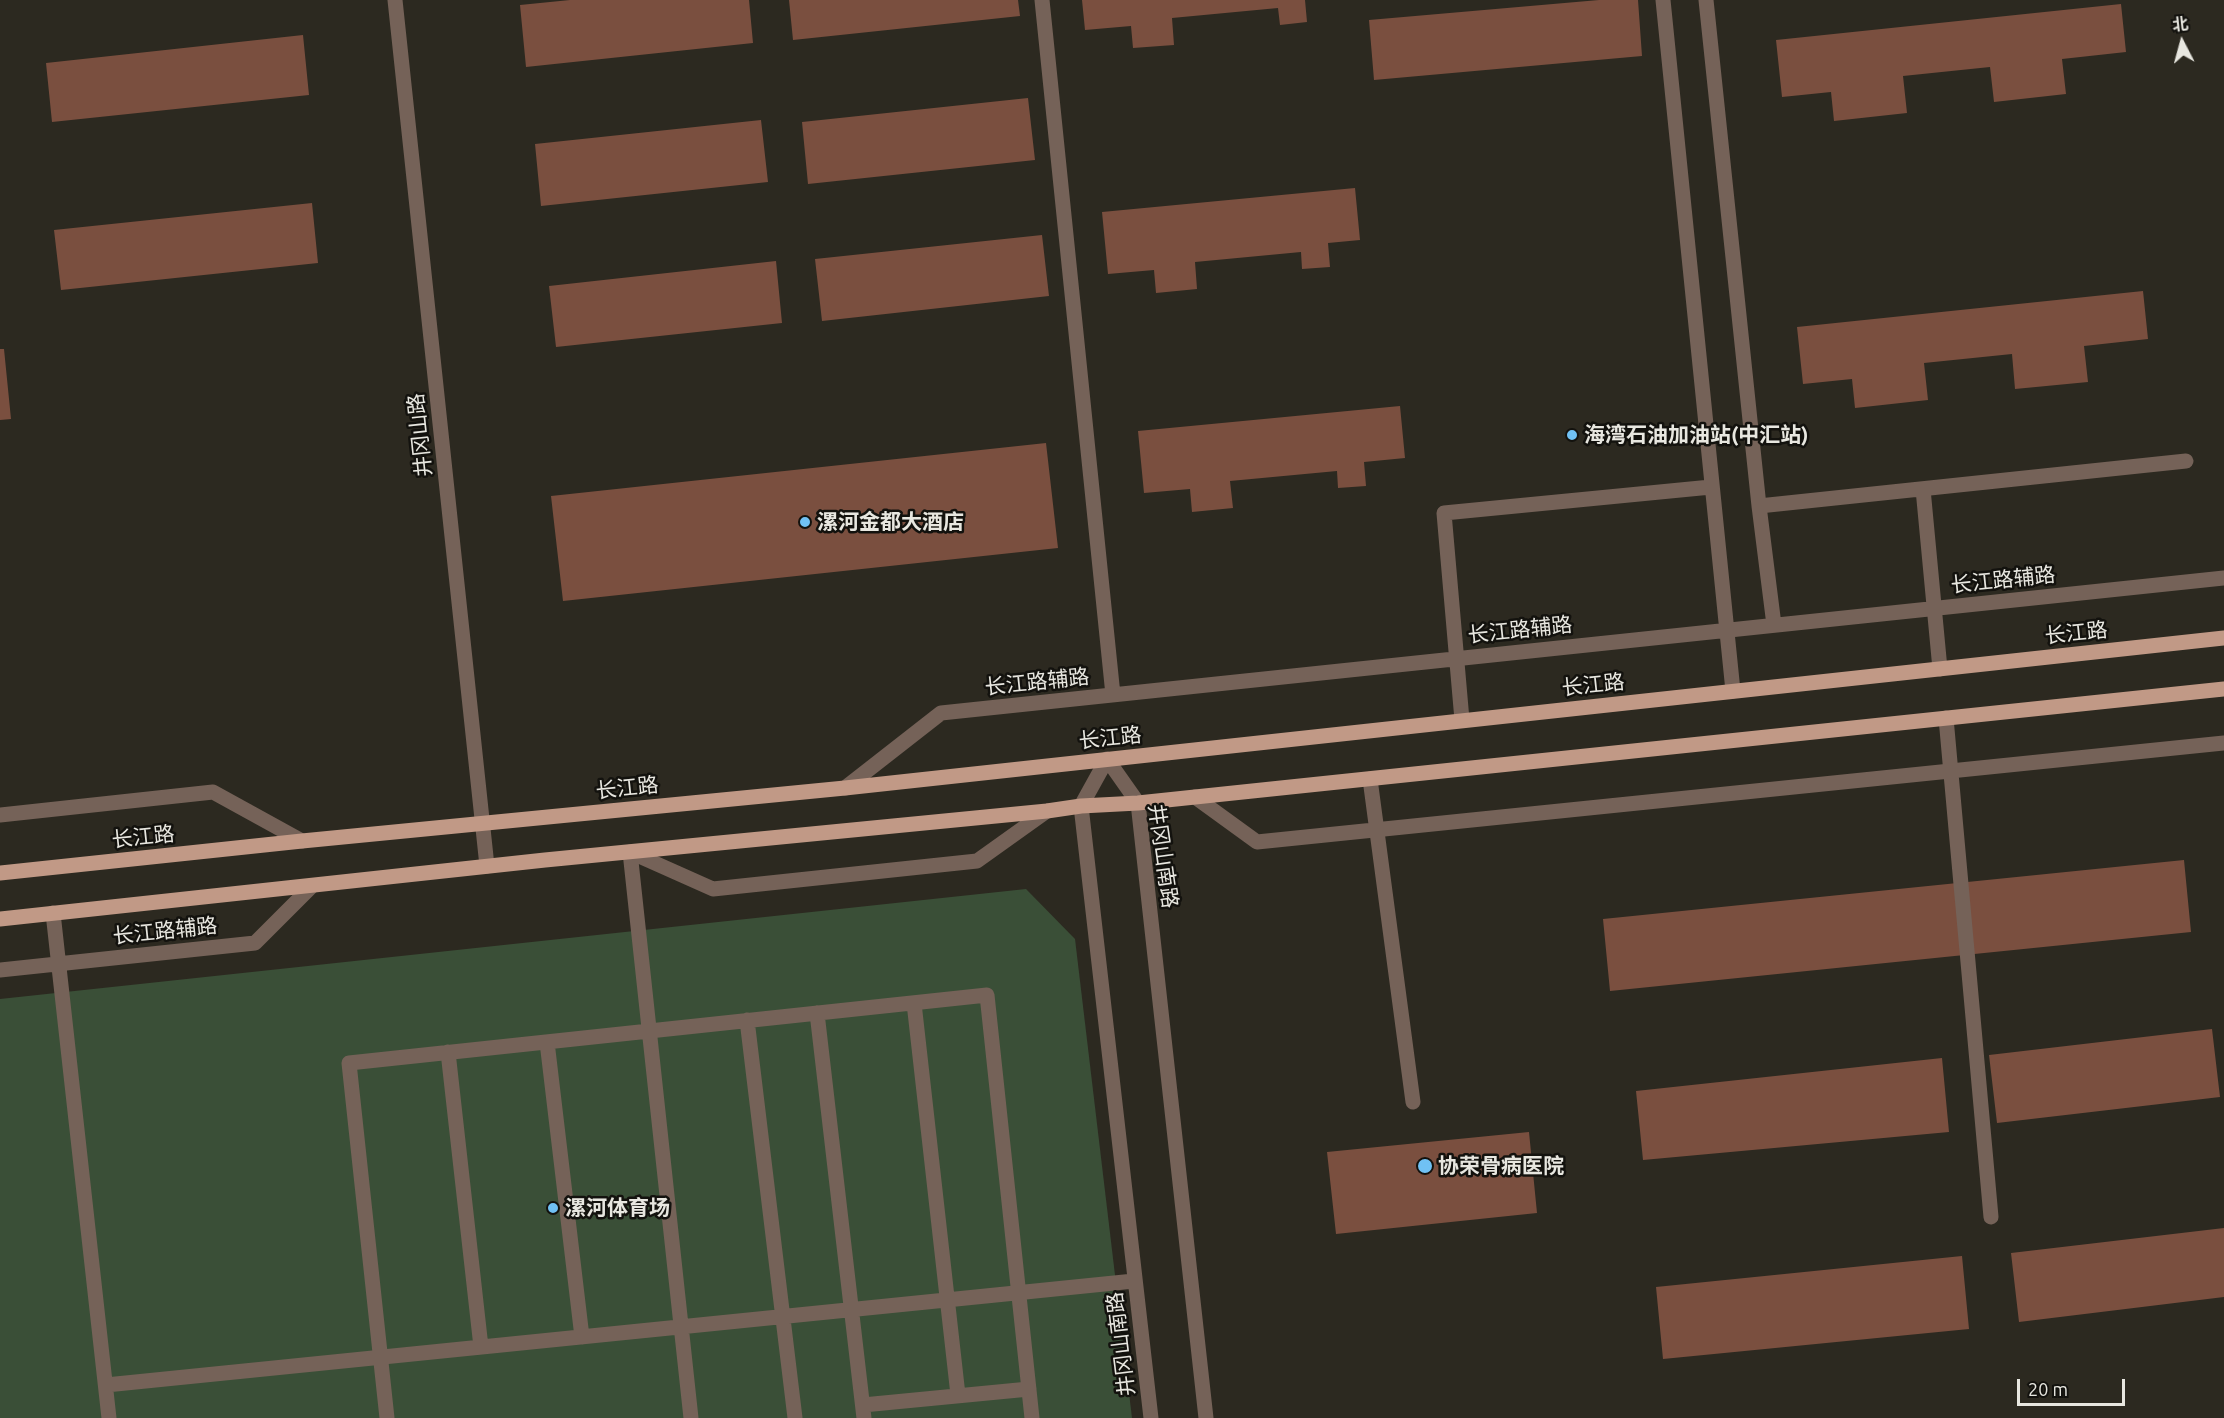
<!DOCTYPE html>
<meta charset="utf-8">
<style>
body{margin:0}
#map{position:relative;width:2224px;height:1418px;overflow:hidden;background:#2c2920;font-family:Ubuntu,"Noto Sans SC",sans-serif}
canvas{display:block}
.north{position:absolute;left:2152px;top:12px;width:60px;height:60px;-webkit-text-stroke:4px #13120e;paint-order:stroke;rotate:354deg;font-size:16px;font-weight:700;line-height:24px;text-align:center;color:#e8e7e0}
.north::after{content:'';display:block;margin:auto;width:21px;height:27px;background:#e8e7e0;clip-path:polygon(50% 0,100% 100%,50% 72%,0 100%)}
.scale{position:absolute;left:2017px;top:1379px;width:108px;height:27px;box-sizing:border-box;border:3px solid #e8e7e0;border-top:0;padding-left:8px;font-size:18px;line-height:21px;white-space:nowrap;color:#e8e7e0;-webkit-text-stroke:4px #13120e;paint-order:stroke}
</style>
<div id="map">
<canvas width="2224" height="1418"></canvas>
<div class="north">北</div>
<div class="scale">20 m</div>
</div>
<script>
const ctx = document.querySelector('canvas').getContext('2d');
ctx.lineJoin = 'round';
function fill(path, color) {
  ctx.fillStyle = color;
  ctx.fill(path, 'evenodd');
}
function toPath(rows) {
  const path = new Path2D();
  for (const r of rows) {
    path.moveTo(r[0], r[1]);
    for (let i = 2; i < r.length; i += 2) path.lineTo(r[i], r[i + 1]);
  }
  return path;
}
function trace(path, color, width, dash) {
  ctx.strokeStyle = color;
  ctx.lineWidth = width;
  ctx.lineCap = dash ? 'butt' : 'round';
  ctx.setLineDash(dash || []);
  ctx.stroke(path);
}
function label(font, color, halo, rows, align = 'center') {
  ctx.font = font + ' Ubuntu,"Noto Sans SC",sans-serif';
  ctx.lineWidth = 5;
  ctx.setLineDash([]);
  ctx.textBaseline = 'middle';
  ctx.strokeStyle = halo;
  ctx.fillStyle = color;
  for (const [text, x, y, turn = 0] of rows) {
    ctx.save();
    ctx.translate(x, y);
    ctx.rotate((+turn || 0) * Math.PI / 180);
    ctx.textAlign = isNaN(turn) ? turn : align;
    if (halo) ctx.strokeText(text, 0, 0);
    ctx.fillText(text, 0, 0);
    ctx.restore();
  }
}
const green = toPath([
 [1026,889,1075,939,1132,1418,0,1418,0,999]
]);
const building = toPath([
 [570,0,749,0,753,43,526,67,520,5],
 [789,0,1018,0,1020,16,793,40],
 [1082,0,1305,0,1307,22,1280,25,1278,8,1172,18,1174,45,1133,48,1131,26,1085,30],
 [1599,0,1638,0,1642,56,1374,80,1369,20],
 [2121,4,2126,52,2062,59,2066,94,1994,102,1990,67,1903,76,1907,113,1834,121,1831,92,1782,97,1776,40],
 [303,35,309,95,52,122,46,63],
 [1028,98,1035,160,808,184,802,122],
 [761,120,768,182,541,206,535,144],
 [1355,188,1360,240,1328,243,1330,267,1302,269,1301,252,1195,262,1197,289,1156,293,1154,270,1108,274,1102,212],
 [312,203,318,263,61,290,54,230],
 [1042,235,1049,296,822,321,815,259],
 [776,261,782,323,556,347,549,286],
 [2143,291,2148,339,2084,346,2088,382,2015,389,2012,354,1924,363,1928,400,1855,408,1852,379,1803,384,1797,327],
 [0,349,4,349,11,419,0,420],
 [1400,406,1405,458,1364,462,1366,486,1338,488,1337,471,1230,481,1233,508,1192,512,1190,489,1144,493,1138,431],
 [1046,443,1058,548,563,601,551,496],
 [2184,860,2191,932,1610,991,1603,919],
 [2212,1029,2220,1097,1997,1123,1989,1055],
 [1942,1058,1949,1132,1643,1160,1636,1091],
 [1529,1132,1537,1213,1336,1234,1327,1152],
 [2224,1228,2224,1297,2019,1322,2011,1253],
 [1962,1256,1969,1329,1663,1359,1656,1287]
]);
const minor = toPath([
 [395,0,487,866],
 [1042,0,1113,695],
 [1663,0,1733,691],
 [1706,0,1759,506,2186,461],
 [1923,489,1940,669],
 [1759,506,1774,625],
 [1946,718,1991,1217],
 [1462,720,1444,513,1711,487],
 [1370,779,1413,1102],
 [845,788,941,713,2224,578],
 [1195,797,1257,842,2224,743],
 [0,815,213,792,302,841],
 [53,913,109,1418],
 [0,970,255,943,312,886],
 [914,1003,958,1395],
 [817,1013,864,1418],
 [747,1020,795,1418],
 [547,1042,582,1337],
 [448,1052,481,1347],
 [106,1385,1134,1281],
 [863,1405,1029,1389],
 [387,1418,349,1063,987,995,1032,1418],
 [691,1418,630,852,713,889,977,861,1047,811],
 [1151,1418,1081,806,1107,759,1138,803,1206,1418]
]);
const major = toPath([
 [0,873,302,841,845,788,2224,638],
 [0,919,545,860,1047,811,1081,806,1138,803,2224,689]
]);
const markers = [
 [1572,435,6,"#70c1f4"],
 [805,522,6,"#70c1f4"],
 [1425,1166,8,"#70c1f4"],
 [553,1208,6,"#70c1f4"]
];
const streetNames = [
 ["井冈山路",420,435,-96],
 ["长江路辅路",2003,580,-6],
 ["长江路辅路",1520,630,-6],
 ["长江路",2076,633,-6],
 ["长江路辅路",1037,682,-6],
 ["长江路",1593,685,-6],
 ["长江路",1110,738,-6],
 ["长江路",627,788,-6],
 ["长江路",143,837,-6],
 ["井冈山南路",1163,856,82],
 ["长江路辅路",165,931,-6],
 ["井冈山南路",1121,1344,-97]
];
const poiNames = [
 ["海湾石油加油站(中汇站)",1584,435],
 ["漯河金都大酒店",817,522],
 ["协荣骨病医院",1438,1166],
 ["漯河体育场",565,1208]
];
fill(green, '#3a4f37');
fill(building, '#7a4f3f');
trace(minor, '#756258', 15);
trace(major, '#c19986', 15);
for (const [x, y, r, color] of markers) {
  const dot = new Path2D();
  dot.arc(x, y, r, 0, 2 * Math.PI);
  ctx.fillStyle = color;
  ctx.fill(dot);
  trace(dot, '#13120e', 2);
}
label('21px', '#e8e7e0', '#13120e', streetNames);
label('bold 21px', '#e8e7e0', '#13120e', poiNames, 'left');
</script>
